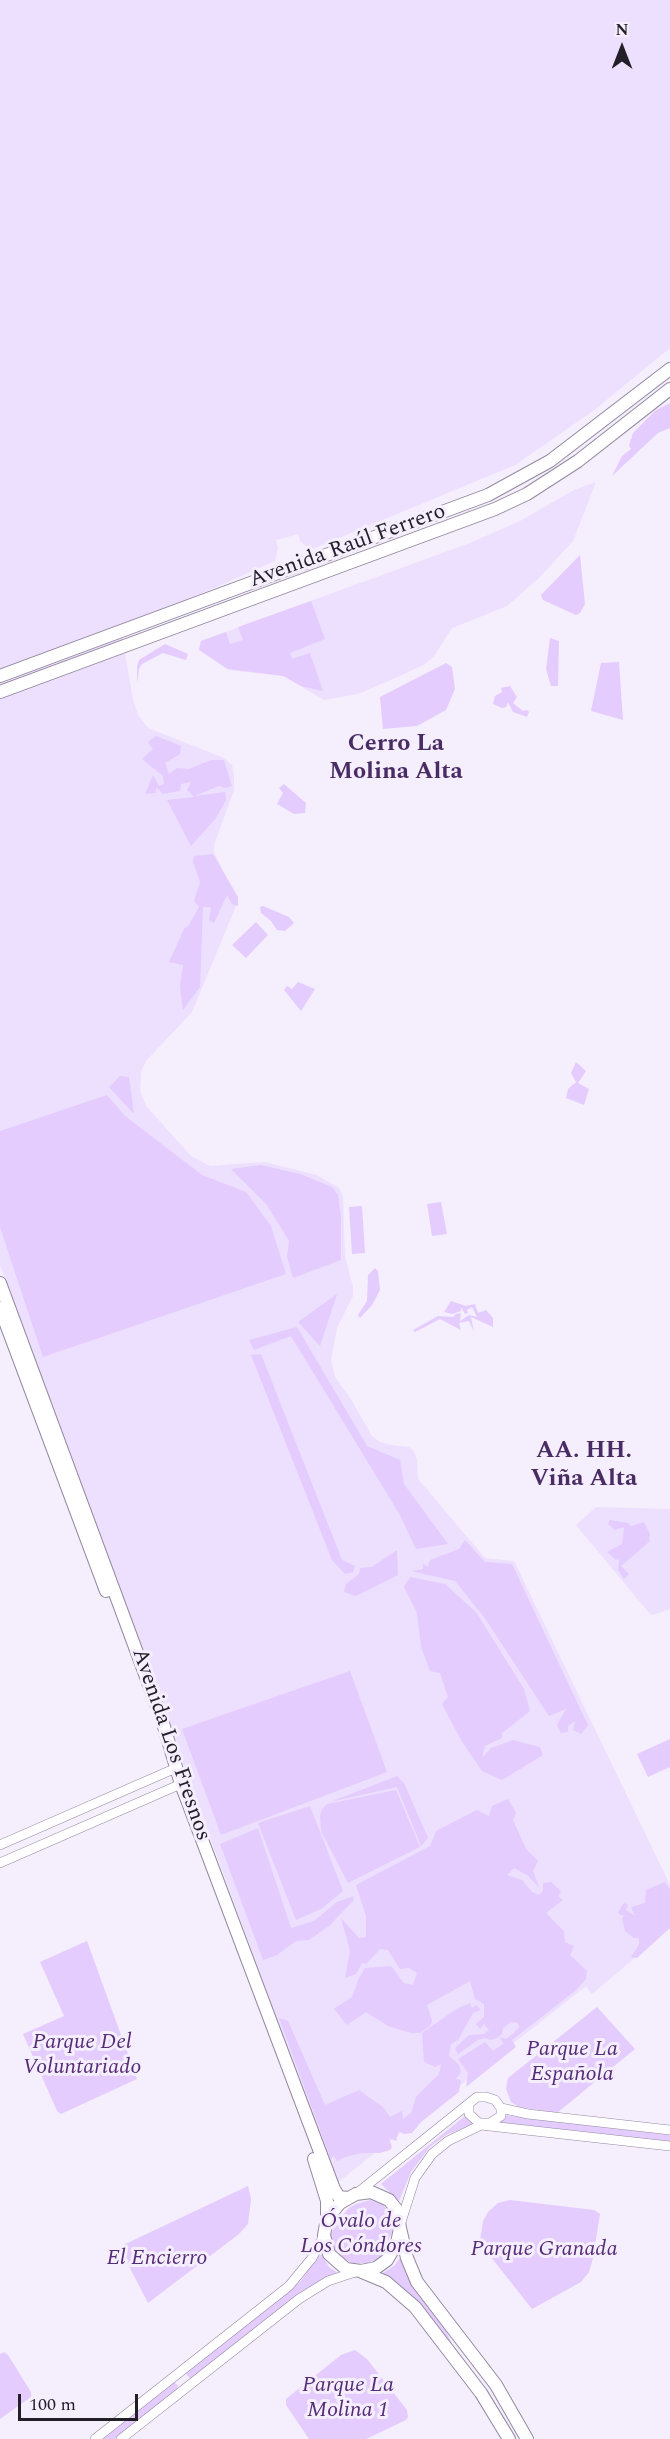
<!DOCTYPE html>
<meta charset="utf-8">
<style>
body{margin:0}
#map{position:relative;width:670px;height:2439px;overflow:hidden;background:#f5eefd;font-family:Spectral,serif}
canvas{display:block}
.north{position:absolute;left:592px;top:18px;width:60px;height:60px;-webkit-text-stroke:4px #f5eefd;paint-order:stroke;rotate:0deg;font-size:16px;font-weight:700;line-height:24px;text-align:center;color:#231f28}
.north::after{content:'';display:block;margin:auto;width:21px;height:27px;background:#231f28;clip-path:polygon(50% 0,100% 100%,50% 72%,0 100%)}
.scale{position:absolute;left:18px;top:2394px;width:120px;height:27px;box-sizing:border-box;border:3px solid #231f28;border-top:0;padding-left:8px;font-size:18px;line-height:21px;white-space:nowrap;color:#231f28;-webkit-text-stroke:4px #f5eefd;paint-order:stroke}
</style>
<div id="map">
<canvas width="670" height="2439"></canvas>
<div class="north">N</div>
<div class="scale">100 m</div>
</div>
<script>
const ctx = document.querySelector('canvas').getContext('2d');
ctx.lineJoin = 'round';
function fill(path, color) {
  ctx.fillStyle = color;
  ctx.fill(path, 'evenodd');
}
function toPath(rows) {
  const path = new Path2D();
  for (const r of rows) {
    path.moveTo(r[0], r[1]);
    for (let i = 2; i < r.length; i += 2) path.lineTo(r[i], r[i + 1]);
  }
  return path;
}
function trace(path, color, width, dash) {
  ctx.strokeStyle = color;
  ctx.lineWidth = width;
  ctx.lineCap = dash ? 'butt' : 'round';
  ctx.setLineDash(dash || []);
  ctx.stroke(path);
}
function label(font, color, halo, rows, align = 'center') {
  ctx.font = font + ' Spectral,serif';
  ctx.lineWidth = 6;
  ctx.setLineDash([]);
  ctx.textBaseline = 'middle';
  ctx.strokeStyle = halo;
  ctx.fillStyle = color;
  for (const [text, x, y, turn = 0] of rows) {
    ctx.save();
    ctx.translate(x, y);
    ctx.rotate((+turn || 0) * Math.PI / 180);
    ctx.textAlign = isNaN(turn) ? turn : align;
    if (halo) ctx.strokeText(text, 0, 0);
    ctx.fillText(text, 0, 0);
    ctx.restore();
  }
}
const built = toPath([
 [0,0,670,0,670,348,593,411,515,465,310,550,300,541,298,534,276,540,278,547,275,561,121,629,133,700,138,715,148,728,224,758,232,765,234,776,234,790,214,845,214,852,238,901,192,1012,146,1061,141,1072,140,1091,146,1106,191,1156,210,1166,264,1162,317,1175,339,1188,343,1197,345,1256,353,1287,353,1296,337,1328,331,1360,335,1377,352,1401,372,1436,380,1442,391,1445,409,1447,413,1450,417,1459,418,1479,485,1558,514,1561,670,1885,670,1928,592,1994,586,1986,337,2183,0,1265],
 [596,482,573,541,539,578,507,606,452,628,434,656,425,664,400,676,358,694,324,700,283,676,228,670,199,650,201,641,470,543,520,521,574,490],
 [596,1507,670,1509,670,1609,653,1615,650,1614,576,1525]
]);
const green = toPath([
 [670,403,670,428,658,433,612,476,622,456,631,449,629,445,633,433,656,410],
 [580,555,585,604,580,613,576,615,543,600,541,595],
 [311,601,325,639,290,653,292,659,310,653,323,691,301,686,284,676,228,669,199,650,201,641,226,632,230,644,243,640,238,627],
 [550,638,559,641,558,686,551,686,546,669],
 [165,644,188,654,186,660,163,653,142,664,139,669,137,683,137,667,139,660],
 [619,662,623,720,591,711,601,663],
 [446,663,452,667,455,689,446,710,417,726,383,729,380,697],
 [510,686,517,697,513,703,523,711,527,710,529,712,527,717,513,712,508,702,506,707,502,708,493,704,495,696,502,692,501,688],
 [156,736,181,746,180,754,165,763,169,774,177,768,189,769,211,760,224,760,232,786,226,788,219,786,194,796,225,792,226,800,216,818,191,846,167,800,194,797,187,790,191,782,181,784,180,791,163,794,156,787,156,793,145,794,153,775,159,786,164,784,163,776,142,759,153,749,148,742],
 [284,784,306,803,305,813,294,814,277,804,283,793,279,788],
 [213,854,238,897,238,906,232,904,227,895,214,923,209,920,211,907,203,907,200,987,183,1010,180,987,183,965,169,962,184,929,189,925,199,907,194,901,200,882,193,862,194,856],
 [263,906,289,917,294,923,285,931,277,930,271,921,261,913,260,907],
 [256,922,268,935,246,958,232,945],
 [298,982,315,989,301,1011,284,990,287,986,292,989],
 [576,1062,586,1071,578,1083,589,1089,584,1105,566,1098,568,1089,576,1082,571,1073],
 [120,1076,129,1077,134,1114,109,1087],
 [107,1095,125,1116,202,1175,246,1192,271,1226,286,1274,43,1357,0,1227,0,1131],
 [261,1165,300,1174,332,1187,338,1195,341,1218,341,1260,293,1278,287,1257,289,1241,267,1205,231,1169],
 [441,1202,447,1234,432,1236,427,1204],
 [362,1206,365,1253,352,1254,349,1207],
 [375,1268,378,1271,380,1290,372,1305,360,1318,358,1315,367,1301,368,1275],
 [337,1294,320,1346,298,1322],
 [451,1301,466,1306,475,1304,478,1313,486,1310,493,1318,493,1327,471,1317,474,1332,469,1321,459,1323,461,1330,440,1319,415,1332,413,1330,438,1316,453,1317,456,1314,461,1313,460,1321,469,1315,477,1317,472,1307,467,1310,468,1313,465,1314,461,1307,461,1311,452,1314,444,1312],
 [297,1327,367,1446,400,1460,404,1484,448,1544,416,1549,400,1515,291,1336,254,1350,249,1340],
 [261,1354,342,1560,355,1566,353,1572,345,1574,332,1560,251,1355],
 [610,1520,628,1523,631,1526,644,1522,650,1534,649,1542,621,1566,629,1574,624,1579,618,1570,619,1559,616,1560,607,1552,622,1544,624,1527,615,1530,608,1524],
 [465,1540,485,1562,512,1564,584,1717,588,1725,581,1734,573,1730,575,1721,568,1726,568,1732,561,1733,557,1725,566,1709,549,1716,484,1617,455,1581,411,1571,423,1569,423,1564,428,1567,430,1560,459,1549],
 [397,1550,398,1575,356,1596,344,1592,346,1584,359,1574,360,1568,372,1567],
 [410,1577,445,1584,476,1612,524,1689,530,1711,502,1733,502,1738,485,1746,482,1758,491,1748,513,1740,540,1747,543,1755,502,1780,482,1771,461,1740,442,1704,448,1697,440,1673,430,1671,421,1647,417,1613,404,1587],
 [350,1671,387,1772,221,1835,182,1729],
 [670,1739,670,1767,648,1777,637,1754],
 [397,1776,404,1783,428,1838,421,1846,397,1787,330,1802],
 [396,1790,420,1847,348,1883,321,1831,320,1816,322,1809,327,1804],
 [508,1799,516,1813,513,1820,526,1849,538,1861,533,1871,539,1887,527,1875,514,1868,507,1875,522,1880,532,1892,539,1895,543,1891,543,1883,551,1882,561,1891,558,1896,563,1900,546,1913,564,1931,565,1942,574,1946,570,1955,587,1971,586,1979,575,1991,512,2040,516,2047,466,2087,468,2073,458,2059,485,2042,493,2051,503,2044,500,2037,506,2039,514,2033,519,2027,518,2023,511,2022,503,2028,502,2034,497,2038,490,2040,485,2038,478,2040,458,2054,455,2048,469,2035,484,2034,489,2030,484,2024,480,2029,476,2024,484,2017,484,2004,475,1999,470,1981,427,2005,432,2021,430,2026,420,2033,411,2033,388,2026,366,2012,347,2025,334,2009,352,1997,359,1978,365,1968,391,1966,404,1983,413,1985,417,1973,409,1968,400,1969,388,1950,380,1949,366,1964,362,1963,356,1974,345,1978,350,1951,341,1918,359,1938,366,1937,366,1916,356,1885,430,1846,436,1831,477,1810,489,1816,492,1806],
 [310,1806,343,1891,321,1909,296,1920,258,1823],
 [258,1828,291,1928,314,1921,337,1902,354,1896,353,1901,329,1926,309,1940,296,1941,277,1955,263,1960,220,1844],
 [665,1882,670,1890,670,1928,637,1958,631,1957,639,1945,639,1938,634,1938,625,1931,622,1919,624,1915,620,1915,618,1912,624,1903,628,1905,626,1910,635,1916,631,1907,645,1903,646,1890],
 [87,1941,137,2079,61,2114,57,2111,23,2034,64,2016,40,1962],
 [470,2003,472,2008,476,2005,481,2010,473,2013,458,2040,451,2044,449,2056,459,2065,461,2072,456,2079,461,2080,459,2092,421,2122,412,2133,404,2134,399,2131,396,2141,389,2138,392,2147,390,2150,380,2153,361,2153,345,2157,337,2161,333,2155,331,2160,279,2018,288,2021,325,2105,359,2090,384,2108,390,2117,402,2111,403,2119,411,2113,416,2097,439,2074,441,2064,435,2067,424,2062,422,2033,458,2008],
 [597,2007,635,2049,557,2113,519,2107,511,2102,506,2089,508,2078],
 [466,2115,475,2124,446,2135,430,2147,411,2172,399,2201,381,2184],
 [504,2115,670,2135,670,2144,496,2124],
 [248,2186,251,2199,248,2224,239,2234,148,2303,119,2247],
 [370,2200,383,2205,389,2211,392,2218,392,2233,379,2258,367,2263,353,2263,338,2256,331,2241,331,2234,337,2221,349,2208,356,2204],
 [510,2200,594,2210,600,2214,593,2258,589,2272,581,2282,532,2309,483,2247,480,2240,483,2221,488,2212,498,2203],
 [320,2252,329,2267,338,2273,306,2289,191,2379,185,2373,291,2289,301,2281],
 [402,2254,443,2324,456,2353,380,2275,395,2265],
 [355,2350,367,2359,407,2410,408,2417,406,2420,366,2439,309,2439,286,2405,286,2399,341,2355],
 [4,2352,8,2355,31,2392,31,2397,0,2419,0,2354],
 [174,2382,178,2385,177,2390,115,2439,101,2439]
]);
const minor = toPath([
 [0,1845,176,1768],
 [0,1863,181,1784],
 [501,2108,528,2114,670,2130],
 [356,2194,477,2097,486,2097,495,2100,501,2108,501,2116,490,2123,479,2123,469,2114,469,2104],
 [401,2222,415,2178,432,2154,448,2141,481,2125,670,2146],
 [95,2439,289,2286,312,2258,324,2235],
 [121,2439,299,2299,328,2281,355,2272]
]);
const major = toPath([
 [0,676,488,495,550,461,670,369],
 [0,692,495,509,527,494,578,461,670,389],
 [0,1283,162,1720,181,1784,334,2189,339,2197,348,2198],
 [0,1308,106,1591],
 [314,2159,327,2201,327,2221],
 [371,2192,389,2200,397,2210,400,2228,397,2243,387,2260,376,2268,361,2271,346,2269,329,2254,324,2235,326,2224,334,2210,340,2203,356,2194,371,2192],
 [400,2228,407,2258,417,2282,496,2385,527,2439],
 [362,2272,386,2282,415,2307,481,2393,509,2439]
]);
const streetNames = [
 ["Avenida Raúl Ferrero",348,547,-20],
 ["Avenida Los Fresnos",170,1745,71]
];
const parkNames = [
 ["Parque Del",82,2044],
 ["Voluntariado",82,2069],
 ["Parque La",572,2051],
 ["Española",572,2076],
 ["Óvalo de",361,2223],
 ["Los Cóndores",361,2248],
 ["Parque Granada",544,2251],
 ["El Encierro",157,2260],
 ["Parque La",348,2387],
 ["Molina 1",348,2412]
];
const neighbourhoodNames = [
 ["Cerro La",396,745],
 ["Molina Alta",396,773],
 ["AA. HH.",584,1452],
 ["Viña Alta",584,1480]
];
fill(built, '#eddffe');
fill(green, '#e4ccfe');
trace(minor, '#948aa0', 10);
trace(major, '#948aa0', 14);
trace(minor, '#fff', 9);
trace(major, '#fff', 12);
label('22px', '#231f28', '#f5eefd', streetNames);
label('italic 22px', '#562c78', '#f5eefd', parkNames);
label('bold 24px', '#4a2c65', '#f5eefd', neighbourhoodNames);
</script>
